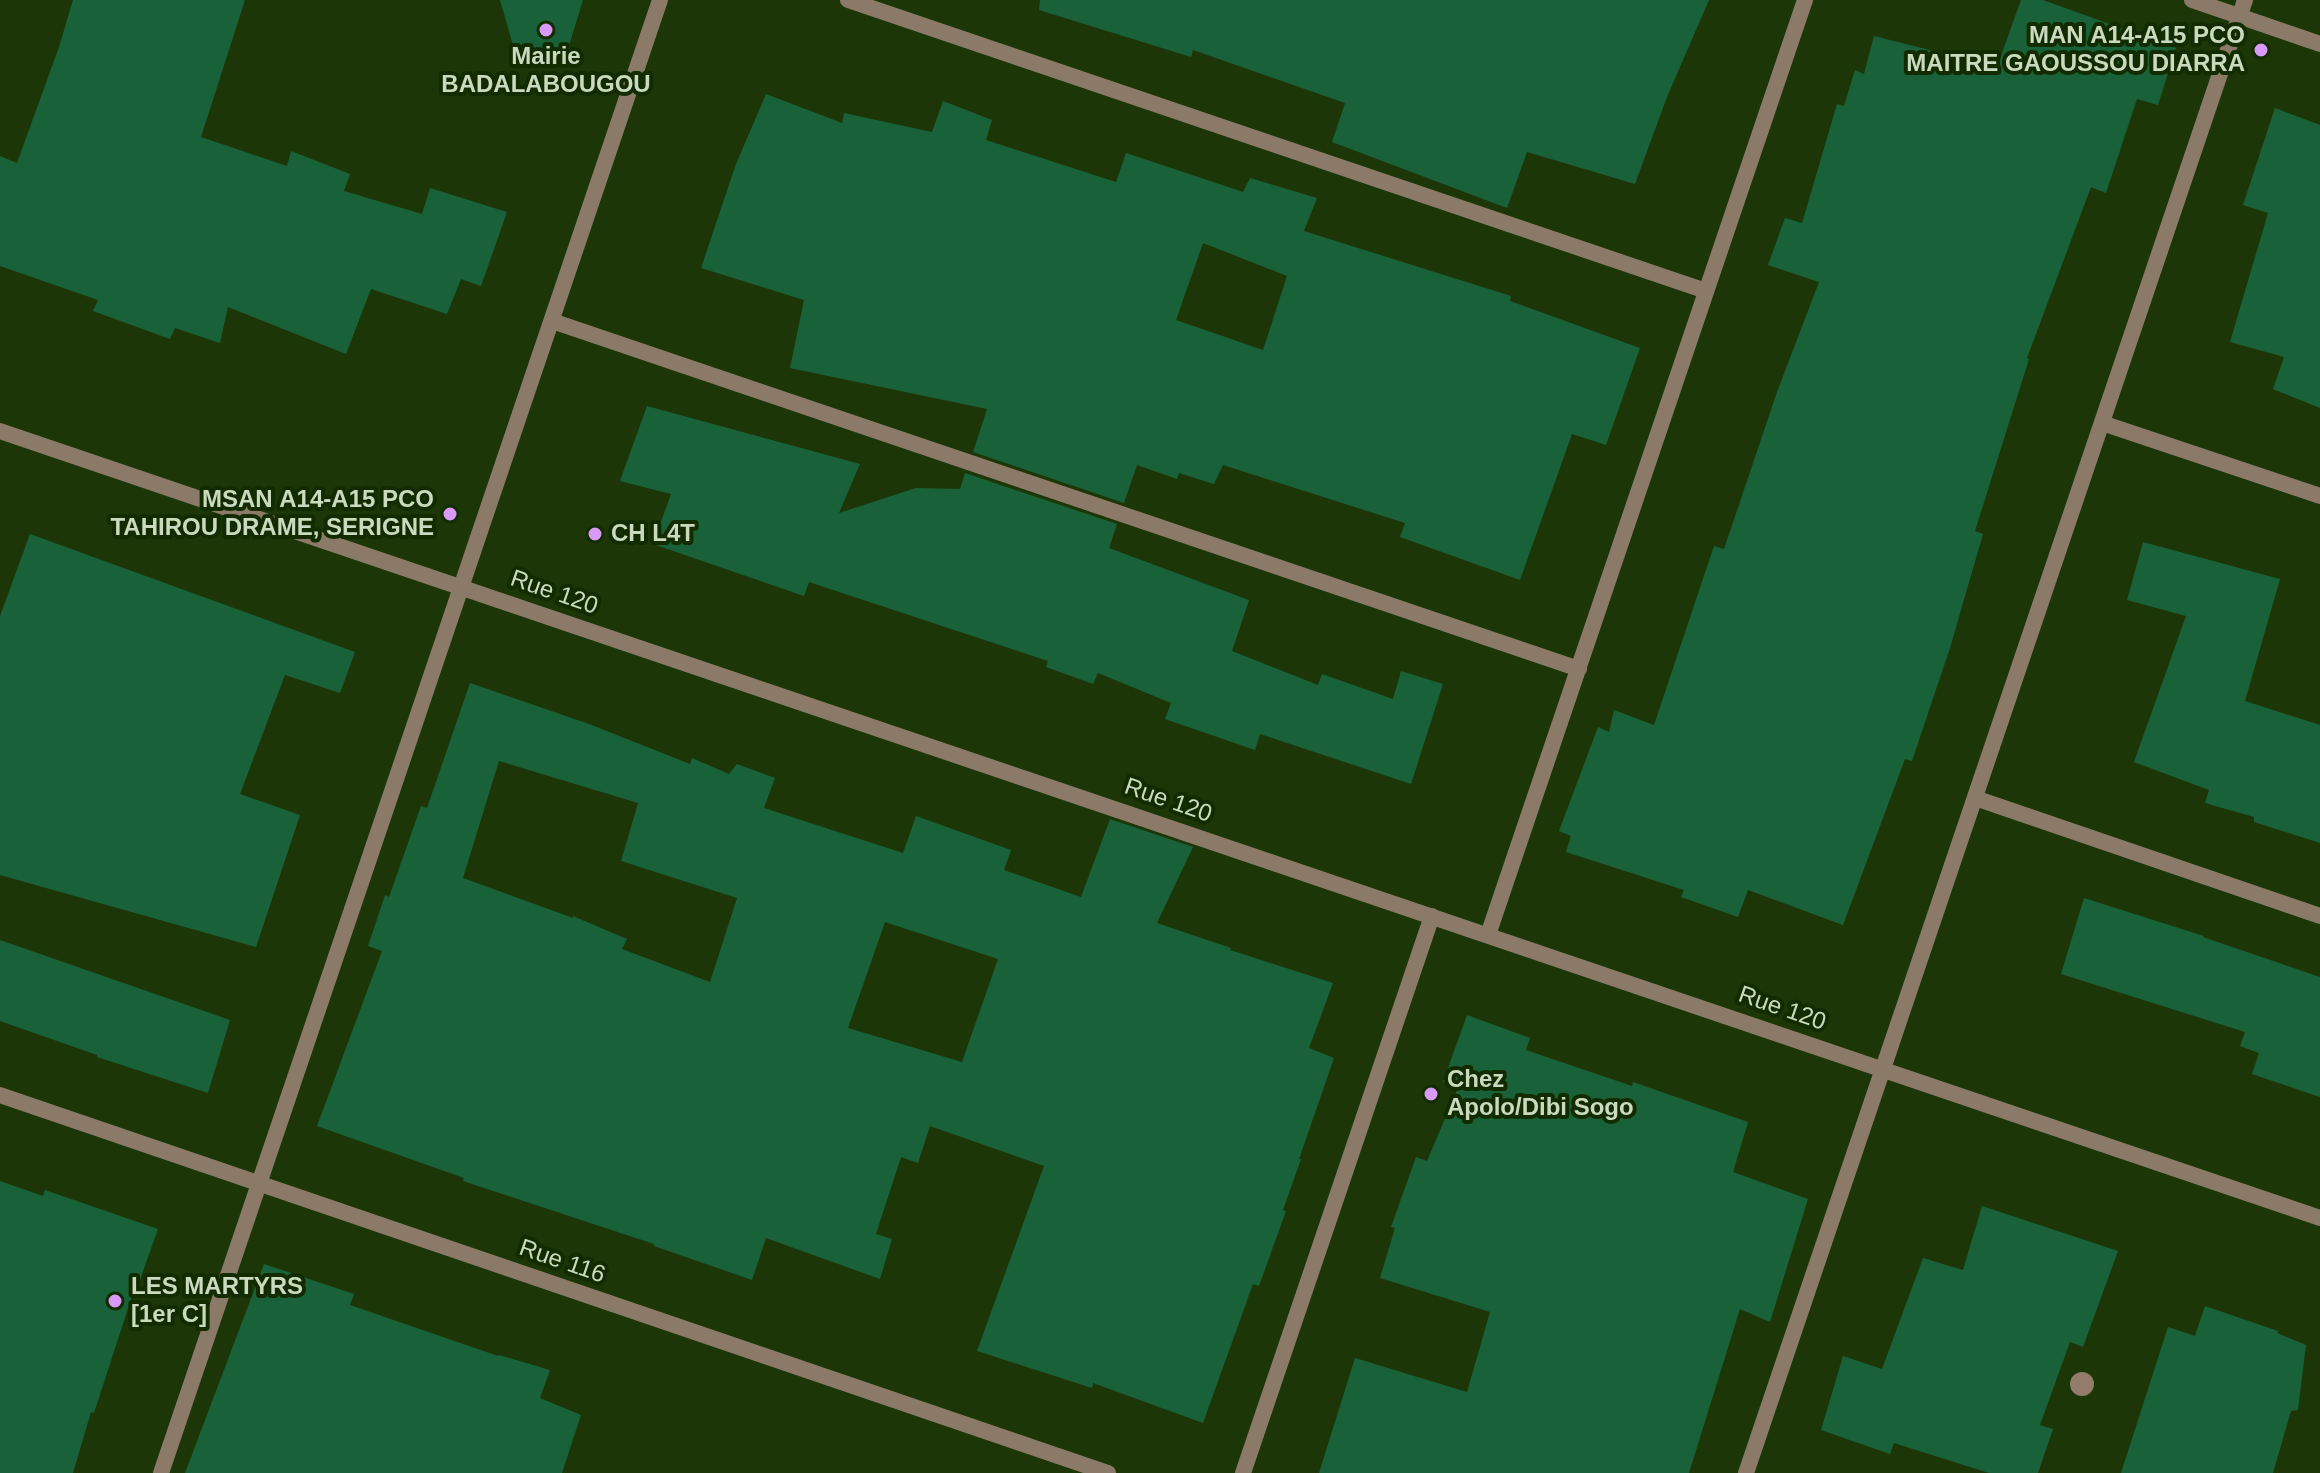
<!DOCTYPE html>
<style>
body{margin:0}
canvas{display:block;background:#1c3608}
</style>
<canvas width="2320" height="1473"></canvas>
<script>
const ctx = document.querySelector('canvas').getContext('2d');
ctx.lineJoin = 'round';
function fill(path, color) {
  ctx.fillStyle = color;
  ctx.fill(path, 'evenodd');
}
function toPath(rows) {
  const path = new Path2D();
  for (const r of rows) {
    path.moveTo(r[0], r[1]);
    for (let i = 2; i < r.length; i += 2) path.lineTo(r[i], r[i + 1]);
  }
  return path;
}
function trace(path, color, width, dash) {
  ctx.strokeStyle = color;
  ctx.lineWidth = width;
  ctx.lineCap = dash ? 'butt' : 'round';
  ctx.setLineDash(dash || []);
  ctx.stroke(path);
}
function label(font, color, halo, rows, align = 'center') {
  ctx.font = font + ' Arial,sans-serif';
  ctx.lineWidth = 8;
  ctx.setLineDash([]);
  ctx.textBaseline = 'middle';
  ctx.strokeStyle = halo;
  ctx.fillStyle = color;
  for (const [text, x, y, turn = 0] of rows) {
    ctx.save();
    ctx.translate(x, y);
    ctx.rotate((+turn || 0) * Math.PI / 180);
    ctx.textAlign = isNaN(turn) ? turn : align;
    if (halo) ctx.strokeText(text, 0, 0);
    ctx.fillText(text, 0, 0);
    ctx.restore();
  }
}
const building = toPath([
 [73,0,245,0,201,137,287,166,291,151,350,174,344,191,422,214,430,188,507,212,481,286,461,279,447,314,371,289,346,354,228,307,220,343,175,328,170,339,93,311,98,300,0,266,0,156,17,163,59,47],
 [500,0,583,0,564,62,513,45],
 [1040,0,1709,0,1667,97,1635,184,1527,152,1507,208,1332,142,1345,103,1193,50,1191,57,1039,10],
 [2021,0,2043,0,2176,48,2158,105,2137,99,2106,193,2091,187,2027,358,2029,359,1975,531,1983,534,1950,648,1912,761,1905,759,1843,925,1748,890,1738,917,1681,897,1684,890,1566,852,1571,836,1559,831,1598,727,1609,732,1614,710,1654,725,1714,546,1724,549,1777,392,1819,282,1768,265,1785,218,1802,223,1837,104,1844,106,1855,70,1864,74,1874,36,1997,67],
 [766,94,842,123,844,113,932,132,943,101,992,120,986,140,1116,182,1126,153,1243,192,1250,178,1317,198,1304,231,1511,296,1510,301,1640,348,1606,445,1572,434,1520,580,1400,537,1405,523,1223,465,1214,484,1179,473,1177,479,1137,465,1124,503,973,452,987,409,790,368,804,300,701,268,736,164],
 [1203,243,1287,276,1263,350,1176,320],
 [2275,108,2320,125,2320,408,2273,389,2284,357,2230,342,2268,213,2243,205],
 [647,406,860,464,839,513,916,488,960,489,965,473,1117,524,1109,548,1249,600,1232,651,1318,685,1322,674,1393,699,1401,671,1443,684,1411,784,1260,734,1255,750,1165,719,1171,703,1098,673,1093,684,1046,667,1048,661,809,582,804,596,653,544,671,494,620,481],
 [30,534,355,652,340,693,285,675,240,794,300,815,256,947,0,875,0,616],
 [2143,542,2280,579,2245,701,2320,725,2320,843,2254,822,2254,817,2205,803,2209,790,2134,762,2186,616,2127,600],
 [470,683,589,724,690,764,692,758,729,774,737,764,775,778,764,808,903,853,916,816,1011,850,1004,870,1081,897,1110,819,1193,847,1157,923,1231,948,1230,950,1333,983,1309,1048,1334,1058,1299,1159,1301,1159,1283,1210,1286,1211,1259,1286,1253,1284,1203,1423,1093,1383,1092,1388,977,1351,1044,1166,930,1126,918,1163,901,1157,876,1234,892,1239,880,1279,766,1238,752,1280,654,1246,654,1244,463,1181,464,1178,317,1126,382,951,368,946,385,895,389,897,421,806,427,808],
 [499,761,638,803,621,861,737,898,710,982,622,949,627,939,573,916,573,918,463,878],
 [885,922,998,959,962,1062,848,1028],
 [2084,898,2204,936,2203,937,2320,977,2320,1097,2252,1074,2259,1053,2240,1046,2245,1032,2061,974],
 [0,940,230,1020,208,1093,97,1057,97,1055,0,1021],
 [1467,1015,1530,1038,1526,1050,1632,1086,1633,1082,1748,1122,1733,1172,1808,1199,1770,1322,1740,1309,1689,1473,1319,1473,1355,1358,1467,1392,1490,1312,1380,1278,1395,1228,1391,1227,1416,1157,1427,1161,1458,1088,1443,1082],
 [0,1181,43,1196,45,1190,158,1229,136,1291,134,1290,94,1413,91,1412,73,1473,0,1473],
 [1982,1206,2118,1251,2083,1347,2070,1342,2040,1425,2053,1429,2038,1473,1989,1473,1894,1443,1890,1454,1821,1430,1843,1356,1882,1369,1923,1258,1963,1270],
 [264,1264,354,1294,350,1305,498,1356,499,1355,550,1370,540,1398,581,1415,562,1473,185,1473],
 [2205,1306,2278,1331,2277,1333,2306,1345,2298,1410,2291,1411,2273,1473,2121,1473,2168,1327,2195,1336]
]);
const street = toPath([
 [848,0,1706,291],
 [2192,0,2320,44],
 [552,321,1579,669],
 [2102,423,2320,496],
 [0,431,2320,1218],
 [1975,798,2320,916],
 [1488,935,1805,0],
 [0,1095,1108,1473],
 [161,1473,660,0],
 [1243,1473,1432,916],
 [1746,1473,2245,0]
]);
const trees = [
 [2082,1384]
];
const markers = [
 [546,30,8,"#d99af7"],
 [2261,50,8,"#d99af7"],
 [450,514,8,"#d99af7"],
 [595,534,8,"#d99af7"],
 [1431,1094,8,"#d99af7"],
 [115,1301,8,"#d99af7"]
];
const poiNames = [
 ["MAN A14-A15 PCO",2245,36,"right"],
 ["MAITRE GAOUSSOU DIARRA",2245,64,"right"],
 ["Mairie",546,57,"center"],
 ["BADALABOUGOU",546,85,"center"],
 ["MSAN A14-A15 PCO",434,500,"right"],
 ["TAHIROU DRAME, SERIGNE",434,528,"right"],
 ["CH L4T",611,534],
 ["Chez",1447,1080],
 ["Apolo/Dibi Sogo",1447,1108],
 ["LES MARTYRS",131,1287],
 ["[1er C]",131,1315]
];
const streetNames = [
 ["Rue 120",554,593,19],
 ["Rue 120",1168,801,19],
 ["Rue 120",1782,1009,19],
 ["Rue 116",562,1262,19]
];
fill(building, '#196139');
trace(street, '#8a7a67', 16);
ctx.fillStyle = '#947c6a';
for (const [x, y] of trees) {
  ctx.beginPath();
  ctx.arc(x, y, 12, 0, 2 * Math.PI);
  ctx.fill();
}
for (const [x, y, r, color] of markers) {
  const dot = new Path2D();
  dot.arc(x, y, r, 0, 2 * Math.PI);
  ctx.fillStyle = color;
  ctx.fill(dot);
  trace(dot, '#122c00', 3);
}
label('bold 24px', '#c9dac1', '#122c00', poiNames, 'left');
label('24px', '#c9dac1', '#122c00', streetNames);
</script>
